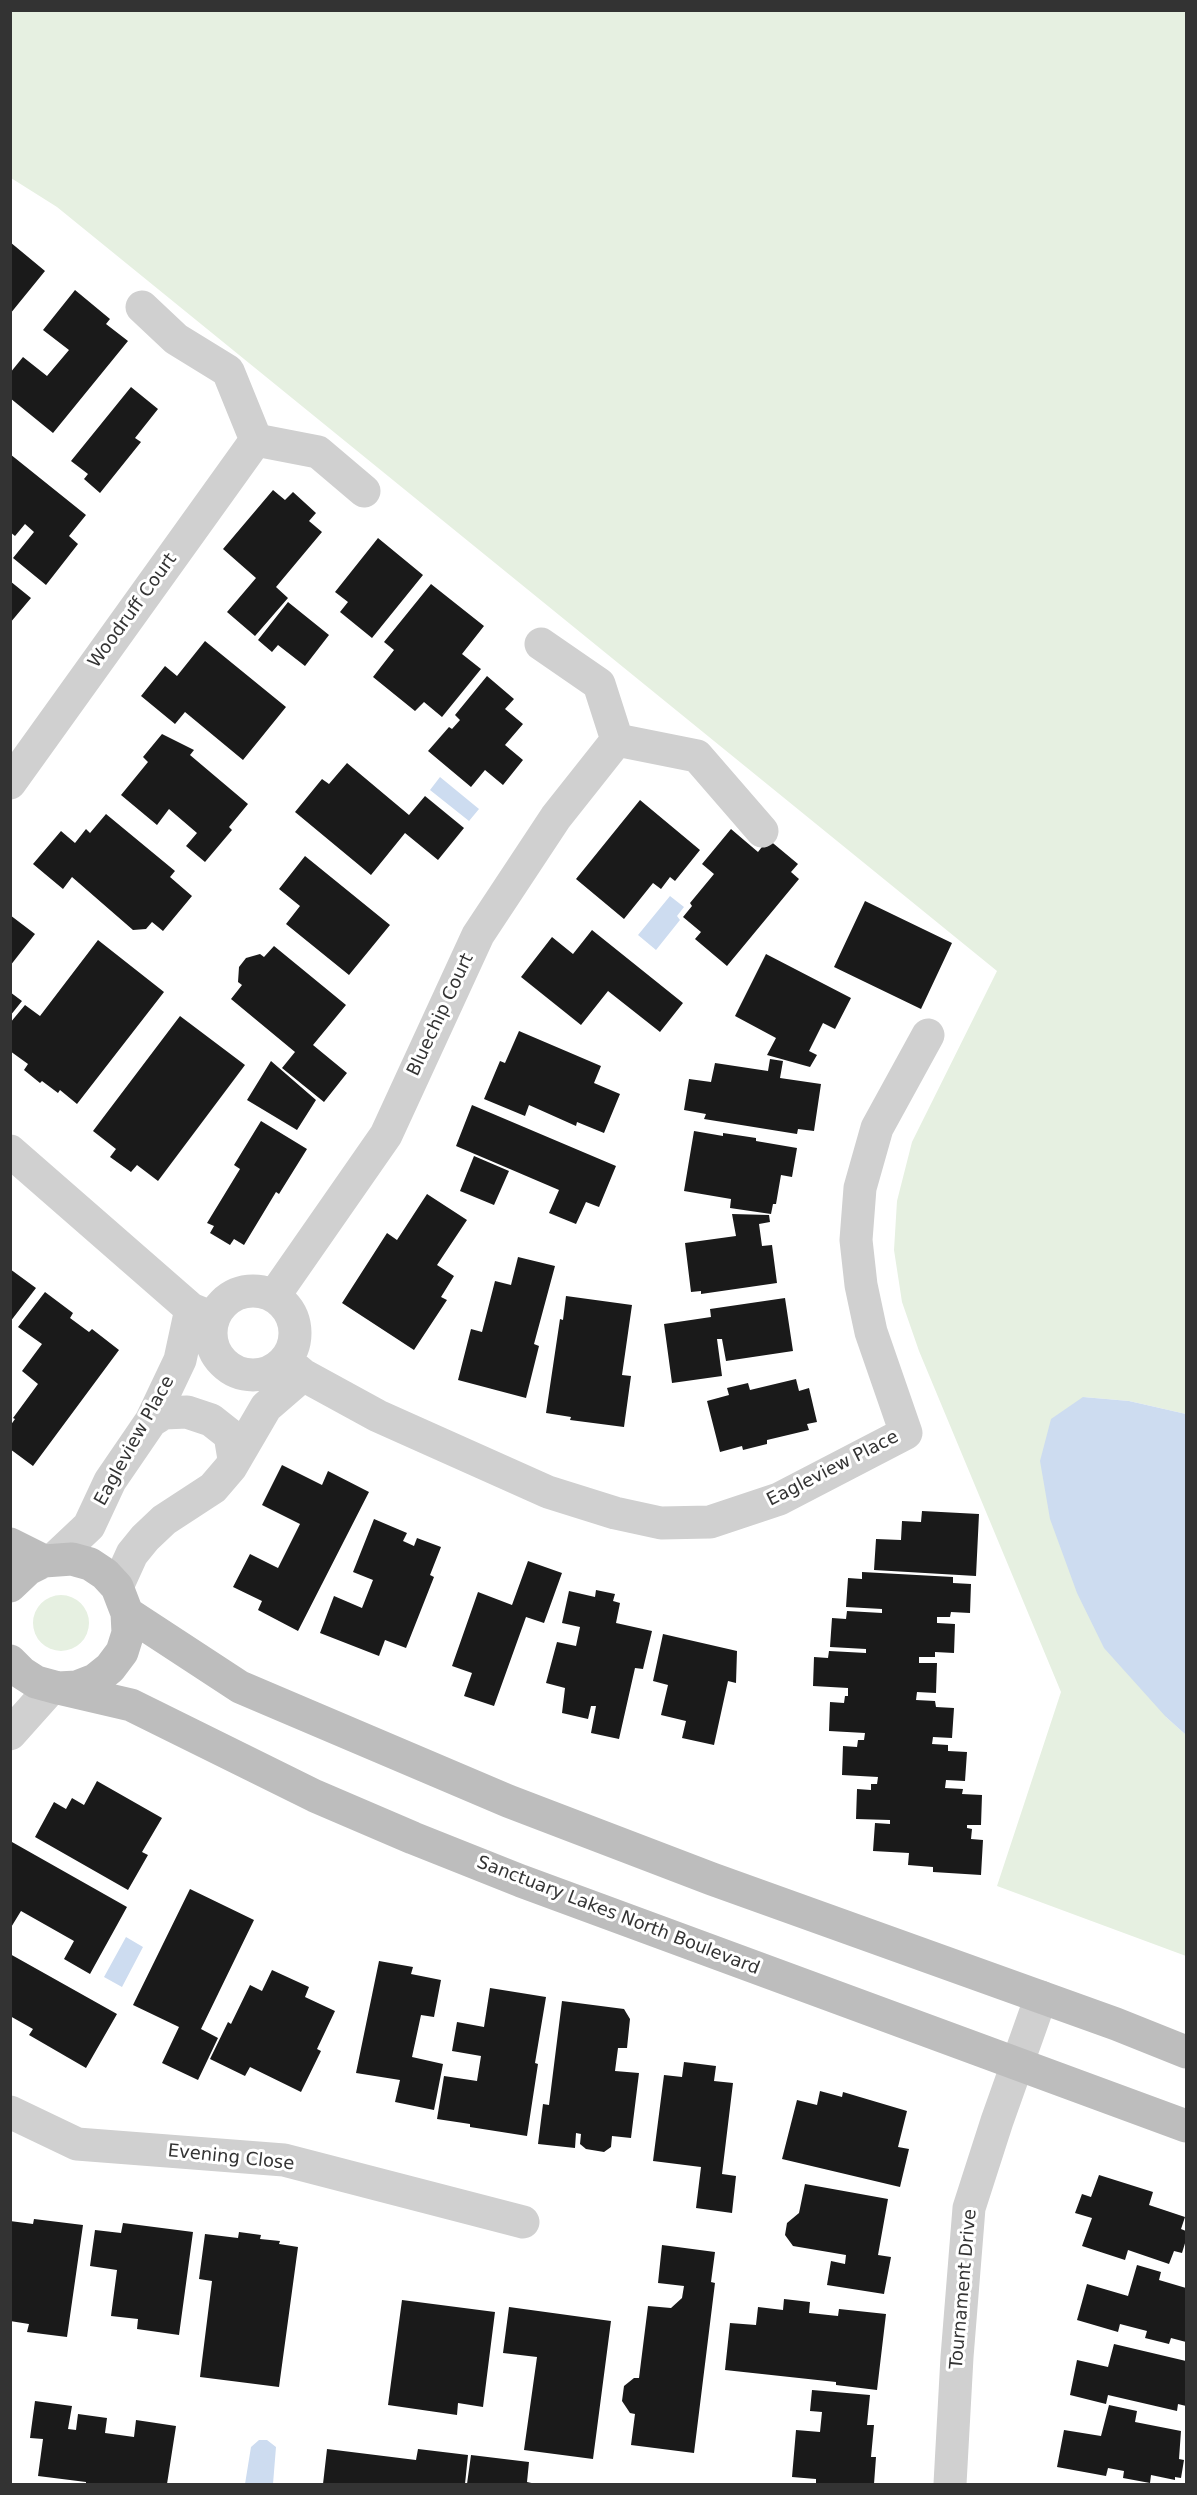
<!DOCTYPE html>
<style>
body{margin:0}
#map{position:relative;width:1197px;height:2495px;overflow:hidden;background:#fff;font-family:"DejaVu Sans",sans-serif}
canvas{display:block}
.frame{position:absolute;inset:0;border:12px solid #333;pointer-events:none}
</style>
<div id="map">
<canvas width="1197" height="2495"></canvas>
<div class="frame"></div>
</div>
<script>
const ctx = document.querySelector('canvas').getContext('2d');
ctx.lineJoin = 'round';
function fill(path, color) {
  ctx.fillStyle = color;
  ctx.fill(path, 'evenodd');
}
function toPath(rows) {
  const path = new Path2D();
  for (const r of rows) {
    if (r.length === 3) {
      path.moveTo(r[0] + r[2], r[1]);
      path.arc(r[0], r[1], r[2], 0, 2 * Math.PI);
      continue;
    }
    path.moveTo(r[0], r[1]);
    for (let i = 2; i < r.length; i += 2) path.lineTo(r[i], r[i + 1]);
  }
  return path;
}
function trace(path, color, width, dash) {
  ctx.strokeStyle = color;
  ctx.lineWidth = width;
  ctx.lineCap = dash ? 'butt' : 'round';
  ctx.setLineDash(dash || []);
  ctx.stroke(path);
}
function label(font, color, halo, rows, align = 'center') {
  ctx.font = font + ' "DejaVu Sans",sans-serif';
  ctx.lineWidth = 6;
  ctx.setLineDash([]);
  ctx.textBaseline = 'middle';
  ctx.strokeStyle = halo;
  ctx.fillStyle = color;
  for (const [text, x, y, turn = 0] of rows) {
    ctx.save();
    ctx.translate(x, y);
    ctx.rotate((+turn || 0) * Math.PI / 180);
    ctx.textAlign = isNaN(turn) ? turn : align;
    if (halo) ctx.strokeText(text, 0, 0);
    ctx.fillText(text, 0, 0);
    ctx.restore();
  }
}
const green = toPath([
 [10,11,1186,11,1186,1414,1129,1401,1083,1397,1166,1717,1186,1735,1186,1956,997,1886,1061,1692,919,1351,902,1302,894,1250,897,1201,912,1142,997,971,57,207,11,178],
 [61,1623,28]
]);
const water = toPath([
 [440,777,479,809,469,821,430,790],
 [670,896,684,907,677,916,680,920,656,950,638,935],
 [1083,1397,1129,1401,1186,1414,1186,1735,1166,1717,1104,1648,1077,1593,1050,1519,1040,1461,1051,1419],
 [126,1937,143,1947,122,1987,104,1977],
 [259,2440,267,2440,276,2447,273,2484,245,2484,251,2447]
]);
const building = toPath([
 [10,242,45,271,10,314],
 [75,290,110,319,106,324,128,341,53,433,10,398,10,373,23,357,47,376,69,350,43,330],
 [131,387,158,409,135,438,141,442,100,493,84,479,88,474,71,461],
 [10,454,86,515,69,536,78,544,46,585,13,558,34,532,25,524,15,536,10,532],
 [273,490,285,500,293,492,316,513,309,521,322,532,276,587,288,598,255,636,227,612,256,578,223,549],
 [378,538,423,575,372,638,340,612,348,602,335,592],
 [10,581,31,598,10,623],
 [431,584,484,626,462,654,481,669,442,717,424,702,415,711,373,677,394,650,384,642],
 [288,602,329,635,305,666,278,645,272,652,258,640],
 [205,641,286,707,243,760,185,712,175,724,141,696,165,666,177,676],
 [487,676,514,699,505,709,523,724,505,745,523,760,503,785,485,770,471,787,428,751,449,727,452,729,460,720,455,715],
 [162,734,194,750,190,755,248,804,229,827,232,830,205,862,186,846,197,833,169,809,157,825,121,795,148,762,143,757],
 [347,763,409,815,425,796,464,828,438,860,405,833,371,875,295,812,322,779,329,784],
 [640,800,700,850,675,881,670,877,661,889,653,883,624,919,576,879],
 [106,814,175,871,170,877,192,896,163,931,152,922,146,929,133,930,72,877,63,889,33,864,61,831,75,843,86,829,90,833],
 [731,829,758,852,768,839,798,864,791,872,799,879,727,966,695,939,701,932,683,917,692,906,690,903,714,874,702,864],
 [305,856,390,925,349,975,286,924,300,906,279,889],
 [865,901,952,943,921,1009,834,967],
 [10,915,35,934,10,966],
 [592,930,683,1003,660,1032,608,991,581,1025,521,977,552,937,573,954],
 [98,940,164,992,77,1104,60,1090,58,1093,42,1081,40,1083,24,1070,28,1064,10,1051,10,1023,25,1005,40,1016],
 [274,946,346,1005,313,1045,347,1073,324,1102,282,1068,295,1052,231,999,242,985,238,982,239,967,246,958,260,954,264,957],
 [766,954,851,998,835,1029,823,1023,809,1051,817,1055,810,1067,767,1055,776,1038,735,1016],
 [10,992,22,1001,10,1016],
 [180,1016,245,1065,158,1181,137,1165,131,1172,110,1157,116,1149,93,1131],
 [519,1031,601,1066,594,1083,620,1094,604,1133,577,1122,576,1126,529,1105,525,1116,484,1099,500,1061,505,1063],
 [770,1059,783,1061,780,1078,821,1084,814,1131,798,1129,797,1134,704,1119,706,1114,684,1110,689,1079,711,1082,715,1063,768,1071],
 [271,1061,316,1100,297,1130,247,1100],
 [472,1105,616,1166,599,1207,586,1202,576,1224,549,1213,559,1190,456,1146],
 [261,1121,307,1149,279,1194,276,1192,244,1245,234,1239,230,1245,210,1233,214,1226,207,1223,240,1169,234,1165],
 [694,1131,723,1136,723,1133,756,1138,756,1141,797,1148,792,1177,781,1175,776,1204,773,1204,771,1214,730,1208,731,1199,684,1191],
 [474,1156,509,1171,494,1205,460,1191],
 [427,1194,467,1220,437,1265,454,1276,441,1297,447,1300,414,1350,342,1303,387,1233,397,1240],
 [732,1214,769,1215,770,1222,759,1224,762,1246,772,1245,777,1283,701,1294,701,1291,691,1292,685,1243,736,1236],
 [518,1257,555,1266,534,1344,539,1346,526,1398,458,1380,471,1329,482,1332,495,1281,511,1285],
 [10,1269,36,1288,10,1322],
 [45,1292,73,1313,70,1318,89,1332,92,1329,119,1350,33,1466,10,1449,10,1426,15,1419,13,1418,38,1384,22,1371,42,1344,18,1327],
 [566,1296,632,1305,622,1375,631,1376,624,1427,570,1420,571,1417,546,1413,560,1319,563,1320],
 [785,1298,793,1351,726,1361,722,1339,717,1339,722,1376,672,1383,664,1324,711,1317,710,1309],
 [796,1379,799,1391,809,1388,817,1422,807,1424,809,1430,767,1440,767,1444,743,1450,742,1446,720,1452,707,1401,729,1395,727,1388,748,1383,750,1390],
 [282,1465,322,1485,328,1471,369,1492,298,1631,258,1610,262,1601,233,1587,250,1554,278,1568,300,1524,262,1505],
 [922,1511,979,1514,976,1576,874,1570,876,1539,901,1540,902,1521,921,1522],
 [374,1519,407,1533,403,1541,414,1546,417,1538,441,1547,430,1575,434,1577,406,1648,385,1640,379,1656,320,1633,334,1596,362,1608,373,1580,353,1572],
 [528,1561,562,1573,544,1623,526,1617,494,1706,464,1696,472,1673,452,1666,478,1592,512,1605],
 [862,1572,953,1577,953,1583,971,1584,970,1613,951,1612,950,1617,937,1617,937,1623,955,1624,954,1653,935,1652,935,1657,919,1657,919,1663,937,1663,936,1693,917,1692,916,1700,935,1701,936,1707,954,1708,952,1738,933,1737,932,1744,948,1745,948,1751,967,1752,965,1781,946,1780,945,1788,963,1789,962,1794,982,1795,981,1825,967,1825,967,1828,972,1829,971,1839,983,1840,981,1875,933,1872,933,1867,908,1865,909,1853,873,1851,875,1823,890,1824,890,1820,856,1819,857,1789,871,1790,871,1784,877,1784,878,1777,842,1775,843,1746,857,1747,858,1740,864,1740,865,1733,829,1731,830,1702,844,1703,845,1696,848,1696,848,1688,813,1686,814,1657,828,1658,829,1651,866,1653,866,1649,830,1647,832,1618,846,1619,847,1611,882,1613,882,1609,846,1607,848,1578,862,1579],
 [596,1590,615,1594,613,1601,620,1603,616,1623,652,1631,643,1669,635,1668,619,1739,591,1733,596,1706,591,1706,588,1719,562,1713,565,1688,546,1683,557,1642,576,1646,580,1627,562,1623,569,1591,595,1597],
 [663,1634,737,1651,736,1683,728,1681,714,1745,682,1738,686,1721,661,1715,668,1685,653,1681],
 [97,1781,162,1818,142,1852,148,1855,128,1890,35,1837,54,1802,66,1809,72,1798,84,1805],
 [12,1842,127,1907,90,1974,64,1959,74,1941,21,1911,10,1929],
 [190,1889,254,1920,201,2029,218,2038,198,2080,162,2063,179,2027,133,2005],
 [10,1954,117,2014,86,2068,29,2035,33,2029,10,2016],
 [379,1961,413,1967,411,1974,441,1980,434,2017,421,2015,412,2057,443,2064,434,2110,395,2102,400,2080,356,2073],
 [272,1970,309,1987,305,1997,335,2011,317,2049,321,2051,301,2092,250,2067,245,2076,210,2059,228,2022,231,2024,250,1985,262,1991],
 [490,1988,546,1997,535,2063,538,2064,527,2136,470,2127,470,2124,437,2119,444,2076,477,2081,481,2056,452,2051,457,2022,484,2027],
 [562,2001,624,2009,630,2019,627,2048,618,2048,615,2071,639,2073,631,2138,612,2136,611,2147,604,2152,586,2149,580,2144,581,2134,576,2133,575,2148,538,2144,543,2104,549,2105],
 [684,2062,716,2066,714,2081,733,2083,722,2174,736,2176,732,2213,696,2208,701,2167,653,2161,664,2075,682,2077],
 [820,2091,842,2097,843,2092,907,2111,898,2147,909,2149,900,2187,782,2159,797,2100,817,2105],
 [1099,2175,1153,2192,1149,2205,1185,2217,1181,2229,1186,2231,1186,2240,1182,2253,1174,2251,1169,2264,1128,2250,1125,2260,1082,2246,1092,2218,1075,2213,1082,2194,1091,2197],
 [805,2184,888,2199,878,2255,891,2257,884,2294,827,2285,831,2261,845,2264,846,2255,793,2246,785,2235,787,2223,799,2213],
 [34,2219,83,2225,67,2337,27,2332,29,2324,10,2321,10,2221,33,2224],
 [123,2223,193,2232,179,2335,137,2329,138,2319,111,2316,117,2270,90,2266,95,2230,121,2233],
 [239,2232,261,2235,260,2239,280,2241,279,2244,298,2247,279,2387,200,2377,212,2281,199,2279,205,2234,238,2238],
 [662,2245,715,2252,711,2282,715,2283,694,2453,631,2445,635,2414,630,2413,622,2401,624,2386,634,2378,639,2378,648,2306,671,2308,682,2298,684,2286,658,2283],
 [1137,2265,1161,2272,1159,2280,1186,2288,1186,2342,1171,2338,1169,2344,1145,2338,1147,2331,1120,2324,1118,2332,1077,2320,1087,2284,1128,2296],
 [784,2299,810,2302,809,2313,838,2316,839,2309,886,2314,877,2390,836,2385,836,2382,725,2370,730,2323,756,2325,758,2307,783,2310],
 [402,2300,495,2312,483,2407,458,2403,457,2415,388,2405],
 [509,2307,611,2321,593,2459,524,2450,537,2357,503,2353],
 [1114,2344,1186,2361,1186,2406,1178,2404,1177,2411,1108,2395,1106,2404,1070,2395,1077,2360,1108,2367],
 [812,2390,870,2395,867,2425,874,2425,871,2457,876,2457,874,2484,816,2483,816,2479,792,2477,796,2430,820,2432,822,2412,810,2411],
 [35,2401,72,2406,68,2429,76,2430,78,2414,107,2418,105,2433,134,2437,136,2420,176,2426,167,2484,86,2484,86,2482,38,2476,43,2439,30,2438],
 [1109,2405,1137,2411,1135,2422,1181,2431,1179,2459,1184,2460,1181,2478,1175,2477,1175,2480,1151,2475,1150,2483,1123,2478,1124,2471,1108,2468,1106,2476,1057,2467,1064,2430,1101,2436],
 [327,2449,416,2460,418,2449,468,2455,465,2484,323,2484],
 [471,2455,529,2462,527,2482,536,2484,467,2484]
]);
const street = toPath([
 [142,307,176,339,228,371,256,440,318,452,364,491],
 [541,644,599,684,617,740,697,756,762,831],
 [10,783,256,440],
 [10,1151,191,1309,213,1318],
 [253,1333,42],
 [274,1296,386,1135,478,935,556,817,617,740],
 [285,1360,303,1375,378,1416,548,1492,615,1513,661,1523,710,1522,779,1499,906,1433,871,1332,861,1285,856,1240,860,1188,877,1128,928,1035],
 [151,1421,164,1413,187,1412,211,1420,230,1435,234,1459,231,1467],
 [54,1559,89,1526,110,1481,151,1421,180,1360,191,1309],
 [117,1587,132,1554,145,1538,164,1520,213,1488,231,1467,266,1407,303,1375],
 [10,1734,52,1687],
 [10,2112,77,2144,284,2160,523,2222],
 [950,2484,957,2357,969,2208,997,2121,1041,1997]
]);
const secondary = toPath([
 [10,1544,44,1561],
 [10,1586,28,1569,44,1561,72,1559,90,1564,105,1574,117,1587,127,1613,128,1633,122,1652,110,1668,95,1680,77,1687,58,1688,36,1682,22,1673,10,1661],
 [127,1613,240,1687,508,1801,712,1879,1116,2024,1186,2052],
 [58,1688,131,1705,315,1796,413,1838,521,1881,1186,2126]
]);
const streetNames = [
 ["Woodruff Court",133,611,-54],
 ["Bluechip Court",441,1015,-65],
 ["Eagleview Place",135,1441,-61],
 ["Eagleview Place",833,1469,-27],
 ["Sanctuary Lakes North Boulevard",618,1916,21],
 ["Evening Close",231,2158,6],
 ["Tournament Drive",964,2289,-85]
];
fill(green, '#e6f0e1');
fill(water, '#cddcf0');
fill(building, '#1a1a1a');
trace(street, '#d0d0d0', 33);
trace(secondary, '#bdbdbd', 33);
label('18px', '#333', '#fff', streetNames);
</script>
